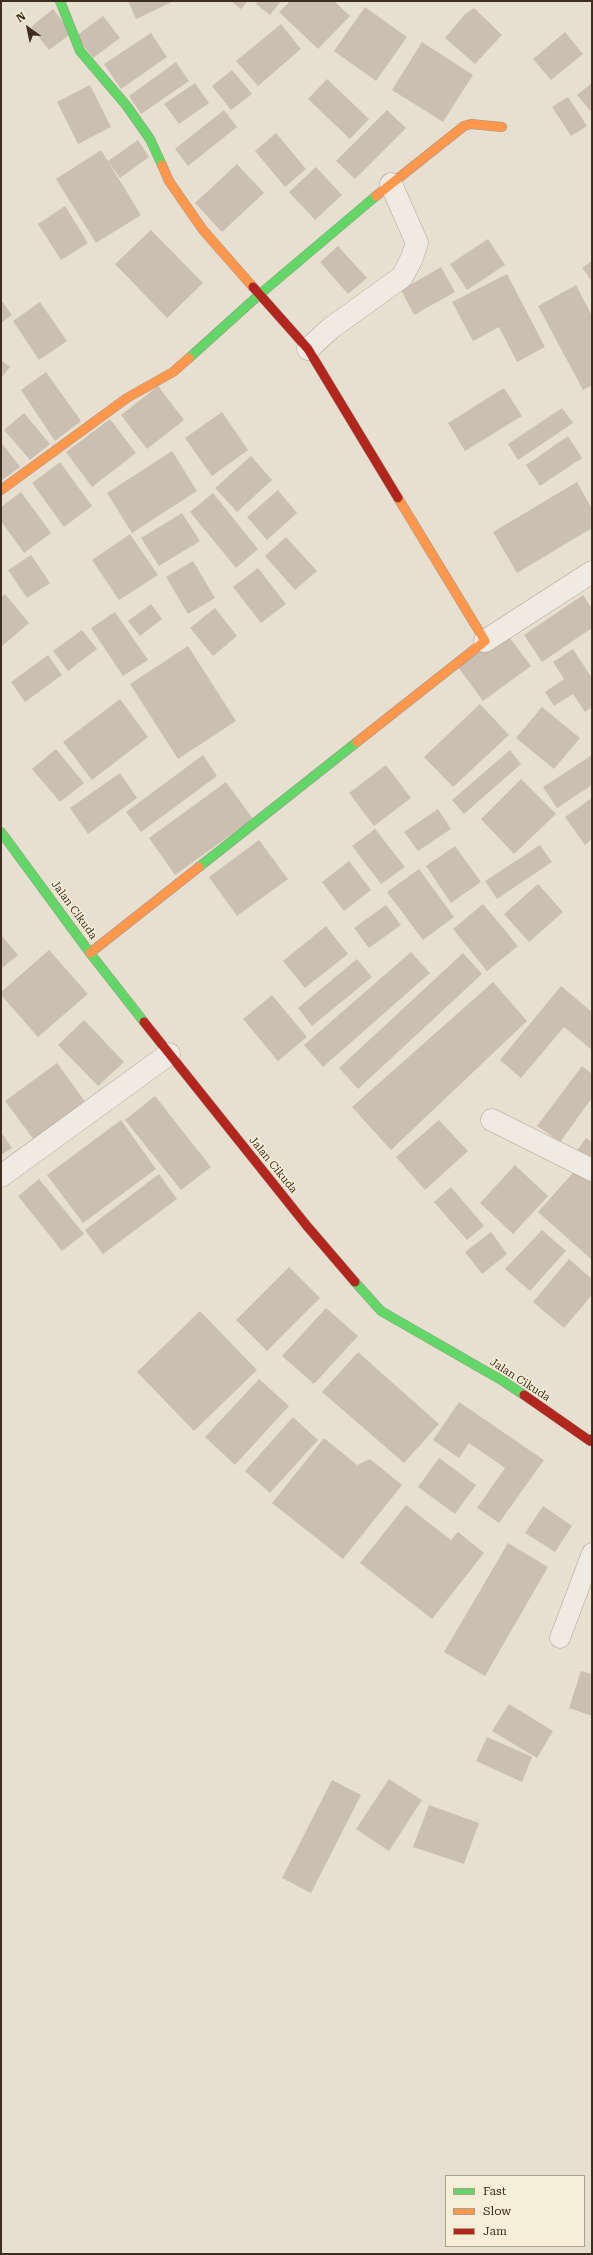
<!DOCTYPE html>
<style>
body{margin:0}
#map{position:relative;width:593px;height:2255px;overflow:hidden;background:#e7e0d1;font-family:"Roboto Serif",serif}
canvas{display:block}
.frame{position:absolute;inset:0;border:2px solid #3d2e20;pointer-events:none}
.legend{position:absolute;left:445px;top:2175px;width:140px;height:72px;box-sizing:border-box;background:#f7eed8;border:1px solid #ada18e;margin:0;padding:5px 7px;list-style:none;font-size:12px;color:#3d2e20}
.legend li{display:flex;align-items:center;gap:8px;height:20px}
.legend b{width:20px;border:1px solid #ada18e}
.north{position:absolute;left:8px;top:8px;width:40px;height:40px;-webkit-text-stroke:3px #f7eed8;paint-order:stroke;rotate:327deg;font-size:11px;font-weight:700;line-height:16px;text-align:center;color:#3d2e20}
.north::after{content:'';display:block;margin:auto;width:14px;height:18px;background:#3d2e20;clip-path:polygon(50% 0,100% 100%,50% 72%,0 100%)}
</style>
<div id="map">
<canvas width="593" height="2255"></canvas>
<div class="frame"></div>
<ul class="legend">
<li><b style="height:5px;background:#63d668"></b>Fast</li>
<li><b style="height:5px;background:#ff974d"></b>Slow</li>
<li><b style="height:5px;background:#b3261e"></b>Jam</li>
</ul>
<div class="north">N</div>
</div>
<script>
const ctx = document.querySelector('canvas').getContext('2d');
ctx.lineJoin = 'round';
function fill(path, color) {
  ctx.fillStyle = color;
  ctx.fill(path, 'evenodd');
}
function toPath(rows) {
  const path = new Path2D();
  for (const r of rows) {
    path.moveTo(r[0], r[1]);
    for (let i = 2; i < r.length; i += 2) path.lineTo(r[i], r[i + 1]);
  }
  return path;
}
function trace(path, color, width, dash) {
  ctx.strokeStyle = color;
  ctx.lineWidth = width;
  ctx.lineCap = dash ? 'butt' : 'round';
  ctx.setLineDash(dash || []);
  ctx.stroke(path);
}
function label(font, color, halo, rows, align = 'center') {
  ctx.font = font + ' "Roboto Serif",serif';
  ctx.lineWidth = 3;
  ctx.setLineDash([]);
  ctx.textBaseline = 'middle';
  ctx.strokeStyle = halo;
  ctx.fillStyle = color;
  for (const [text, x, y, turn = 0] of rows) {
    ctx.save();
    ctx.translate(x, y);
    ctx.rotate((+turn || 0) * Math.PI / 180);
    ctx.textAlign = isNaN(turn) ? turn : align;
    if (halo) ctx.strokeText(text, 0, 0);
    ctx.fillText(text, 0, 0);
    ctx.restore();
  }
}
const building = toPath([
 [128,1,172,1,172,2,136,19],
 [231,1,248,1,241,9],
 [258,1,281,1,270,15,256,4],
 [290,1,334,1,350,16,318,49,279,12],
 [365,7,407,37,376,81,334,51],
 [474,8,502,35,475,64,445,38,465,14],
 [53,9,72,33,49,50,31,27],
 [103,16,120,38,93,58,76,36],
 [281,24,301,49,258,86,236,61],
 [565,32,583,54,551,80,533,59],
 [151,33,167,57,121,89,104,64],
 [422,42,473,75,443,122,392,90],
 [176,62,189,81,141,114,129,96],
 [232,70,252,94,231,110,212,86],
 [327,79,369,119,350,139,308,99],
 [195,83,209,103,179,124,164,104],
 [592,83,592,113,577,95],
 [90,85,111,127,78,144,57,102],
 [568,97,587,126,571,136,552,107],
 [224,110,237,127,188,166,175,149],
 [387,110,406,128,355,179,336,161],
 [276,133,306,169,285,187,255,151],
 [138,140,149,157,120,178,108,161],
 [101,150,141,215,96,243,56,179],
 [237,164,264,193,222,232,195,203],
 [316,167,342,195,315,220,289,192],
 [65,206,88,243,61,260,38,224],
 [151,230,203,283,167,318,115,264],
 [488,239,505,265,467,290,450,264],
 [338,246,367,278,348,294,320,262],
 [592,261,592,281,582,268],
 [441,267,455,292,414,315,401,290],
 [507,274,545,347,517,362,499,327,473,341,452,302],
 [576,285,592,316,592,385,583,390,538,306],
 [1,300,12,315,1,323],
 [40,302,67,341,39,360,13,321],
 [1,360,10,367,1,378],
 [46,372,81,421,55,441,21,390],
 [158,386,184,420,147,449,121,415],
 [504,388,522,416,465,451,448,423],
 [562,408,573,423,518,460,508,444],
 [222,412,248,450,212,476,185,438],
 [24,413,50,444,30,460,4,430],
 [110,419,136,453,92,487,66,452],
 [568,436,582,458,540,486,526,465],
 [1,442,20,467,1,481],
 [172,451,197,491,132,533,107,493],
 [251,456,272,480,237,512,215,488],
 [60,462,92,506,64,527,32,483],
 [577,482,592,509,592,528,517,573,493,532],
 [278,490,297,513,267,540,247,517],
 [21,492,51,533,24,553,1,521,1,507],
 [213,493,258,549,236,568,190,512],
 [182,513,200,541,159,566,141,538],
 [130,534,158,575,119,600,92,560],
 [286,537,317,571,295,590,265,556],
 [31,555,50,583,27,598,8,570],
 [193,561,215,598,188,614,166,577],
 [258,568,286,604,261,623,233,587],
 [5,594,29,623,1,647,1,597],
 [583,595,592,609,592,628,542,662,524,635],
 [151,604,162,619,140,636,128,621],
 [215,608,237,636,213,656,190,628],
 [115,612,148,660,123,676,91,628],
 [82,630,97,649,68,671,53,651],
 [506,633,531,666,483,701,458,667],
 [188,646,236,721,178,759,130,684],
 [573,649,592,678,592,707,585,712,573,694,554,706,545,692,564,679,553,662],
 [48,655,62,675,25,702,11,682],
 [120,699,148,737,92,780,63,742],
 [480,704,509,735,453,787,424,757],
 [542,707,580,738,554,769,516,738],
 [56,749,84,783,60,802,32,769],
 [510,750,521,764,464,814,452,800],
 [203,755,217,776,141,832,126,812],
 [592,755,592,785,557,808,543,787],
 [386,765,411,798,374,826,349,793],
 [120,773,137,798,88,834,70,808],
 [521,779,556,814,514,854,481,819],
 [226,782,253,819,175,875,149,838],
 [592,798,592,839,585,845,565,817],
 [438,809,451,829,418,851,404,832],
 [375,829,405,867,381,884,352,846],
 [259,840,288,879,237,916,209,877],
 [540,845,552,862,497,899,485,881],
 [455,846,481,882,451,903,426,866],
 [349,861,371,890,344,911,322,882],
 [419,869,454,917,423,940,387,892],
 [538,884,563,912,529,942,504,914],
 [483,904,518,946,487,971,453,929],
 [386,905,401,925,369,948,354,928],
 [326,926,348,954,305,988,283,961],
 [1,935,18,955,1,969],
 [49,950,88,994,38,1037,1,995,1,992],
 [411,952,430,973,323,1067,304,1045],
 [463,953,482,974,358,1089,339,1068],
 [357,959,372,977,312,1026,298,1008],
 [493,982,527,1021,391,1150,352,1107],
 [561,986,592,1012,592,1050,564,1027,521,1078,500,1060],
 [272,995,307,1037,278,1061,243,1019],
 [84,1020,124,1062,98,1086,58,1045],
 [57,1063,89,1107,37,1144,5,1101],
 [582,1066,592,1074,592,1098,560,1142,537,1126],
 [155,1096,211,1167,181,1190,125,1120],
 [121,1120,156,1169,83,1223,47,1175],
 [439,1120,468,1151,425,1190,396,1157],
 [1,1132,12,1148,1,1155],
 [586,1138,592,1142,592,1162,577,1151],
 [515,1165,548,1196,513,1234,480,1203],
 [579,1166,592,1178,592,1260,538,1212],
 [159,1174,177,1199,103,1254,85,1230],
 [39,1179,84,1234,62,1251,18,1196],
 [451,1187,484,1226,467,1240,434,1202],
 [542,1230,566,1251,530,1291,505,1269],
 [491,1232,507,1254,482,1274,465,1252],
 [569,1259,592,1279,592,1295,564,1328,533,1302],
 [289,1267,320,1298,267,1351,236,1320],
 [326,1308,358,1336,314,1384,282,1356],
 [200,1311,257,1370,194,1431,137,1372],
 [358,1352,439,1424,404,1463,322,1392],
 [259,1379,289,1406,235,1465,205,1437],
 [459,1402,544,1460,499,1523,477,1508,505,1468,469,1443,459,1458,433,1440],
 [293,1417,318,1440,270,1493,245,1471],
 [324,1438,357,1465,370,1459,402,1485,343,1559,272,1503],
 [439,1458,476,1485,455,1514,418,1487],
 [406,1505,451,1540,458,1532,484,1553,432,1619,360,1563],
 [543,1506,572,1526,555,1552,525,1533],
 [508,1543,548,1567,485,1676,444,1652],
 [581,1671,592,1674,592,1716,569,1708],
 [509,1704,553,1731,537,1758,492,1731],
 [487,1737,532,1757,522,1782,476,1761],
 [389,1779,422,1800,389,1851,356,1829],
 [332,1780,361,1795,311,1893,282,1878],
 [429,1805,479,1823,464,1864,413,1847]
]);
const lane = toPath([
 [560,1638,592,1553]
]);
const street = toPath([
 [308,349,331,328,402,277,411,260,417,243,391,184],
 [485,641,592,572],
 [492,1120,592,1170],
 [1,1176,169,1054]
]);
const fast = toPath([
 [60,1,80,51,126,105,150,139,162,165],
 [189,358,260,294,376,196],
 [1,832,90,953,144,1022],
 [199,867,357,742],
 [355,1282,381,1311,503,1381,524,1395]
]);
const slow = toPath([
 [162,165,169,181,203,230,253,287],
 [376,196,464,126,471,124,502,127],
 [1,490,127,398,173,372,189,358],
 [357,742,485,641,398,498],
 [90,953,199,867]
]);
const jam = toPath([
 [253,287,308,349,398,498],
 [144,1022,307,1226,355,1282],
 [524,1395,590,1441,592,1439]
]);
const streetNames = [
 ["Jalan Cikuda",74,910,54],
 ["Jalan Cikuda",273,1165,51],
 ["Jalan Cikuda",520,1380,33]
];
fill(building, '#cbbfb2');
trace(lane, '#ada599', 21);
trace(street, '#ada599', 23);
trace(fast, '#9c958a', 10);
trace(slow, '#9c958a', 10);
trace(jam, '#9c958a', 10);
trace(lane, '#efebe3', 20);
trace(street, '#efebe3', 22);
trace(fast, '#63d668', 9);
trace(slow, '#ff974d', 9);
trace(jam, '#b3261e', 9);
label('11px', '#3d2e20', '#f7eed8', streetNames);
</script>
